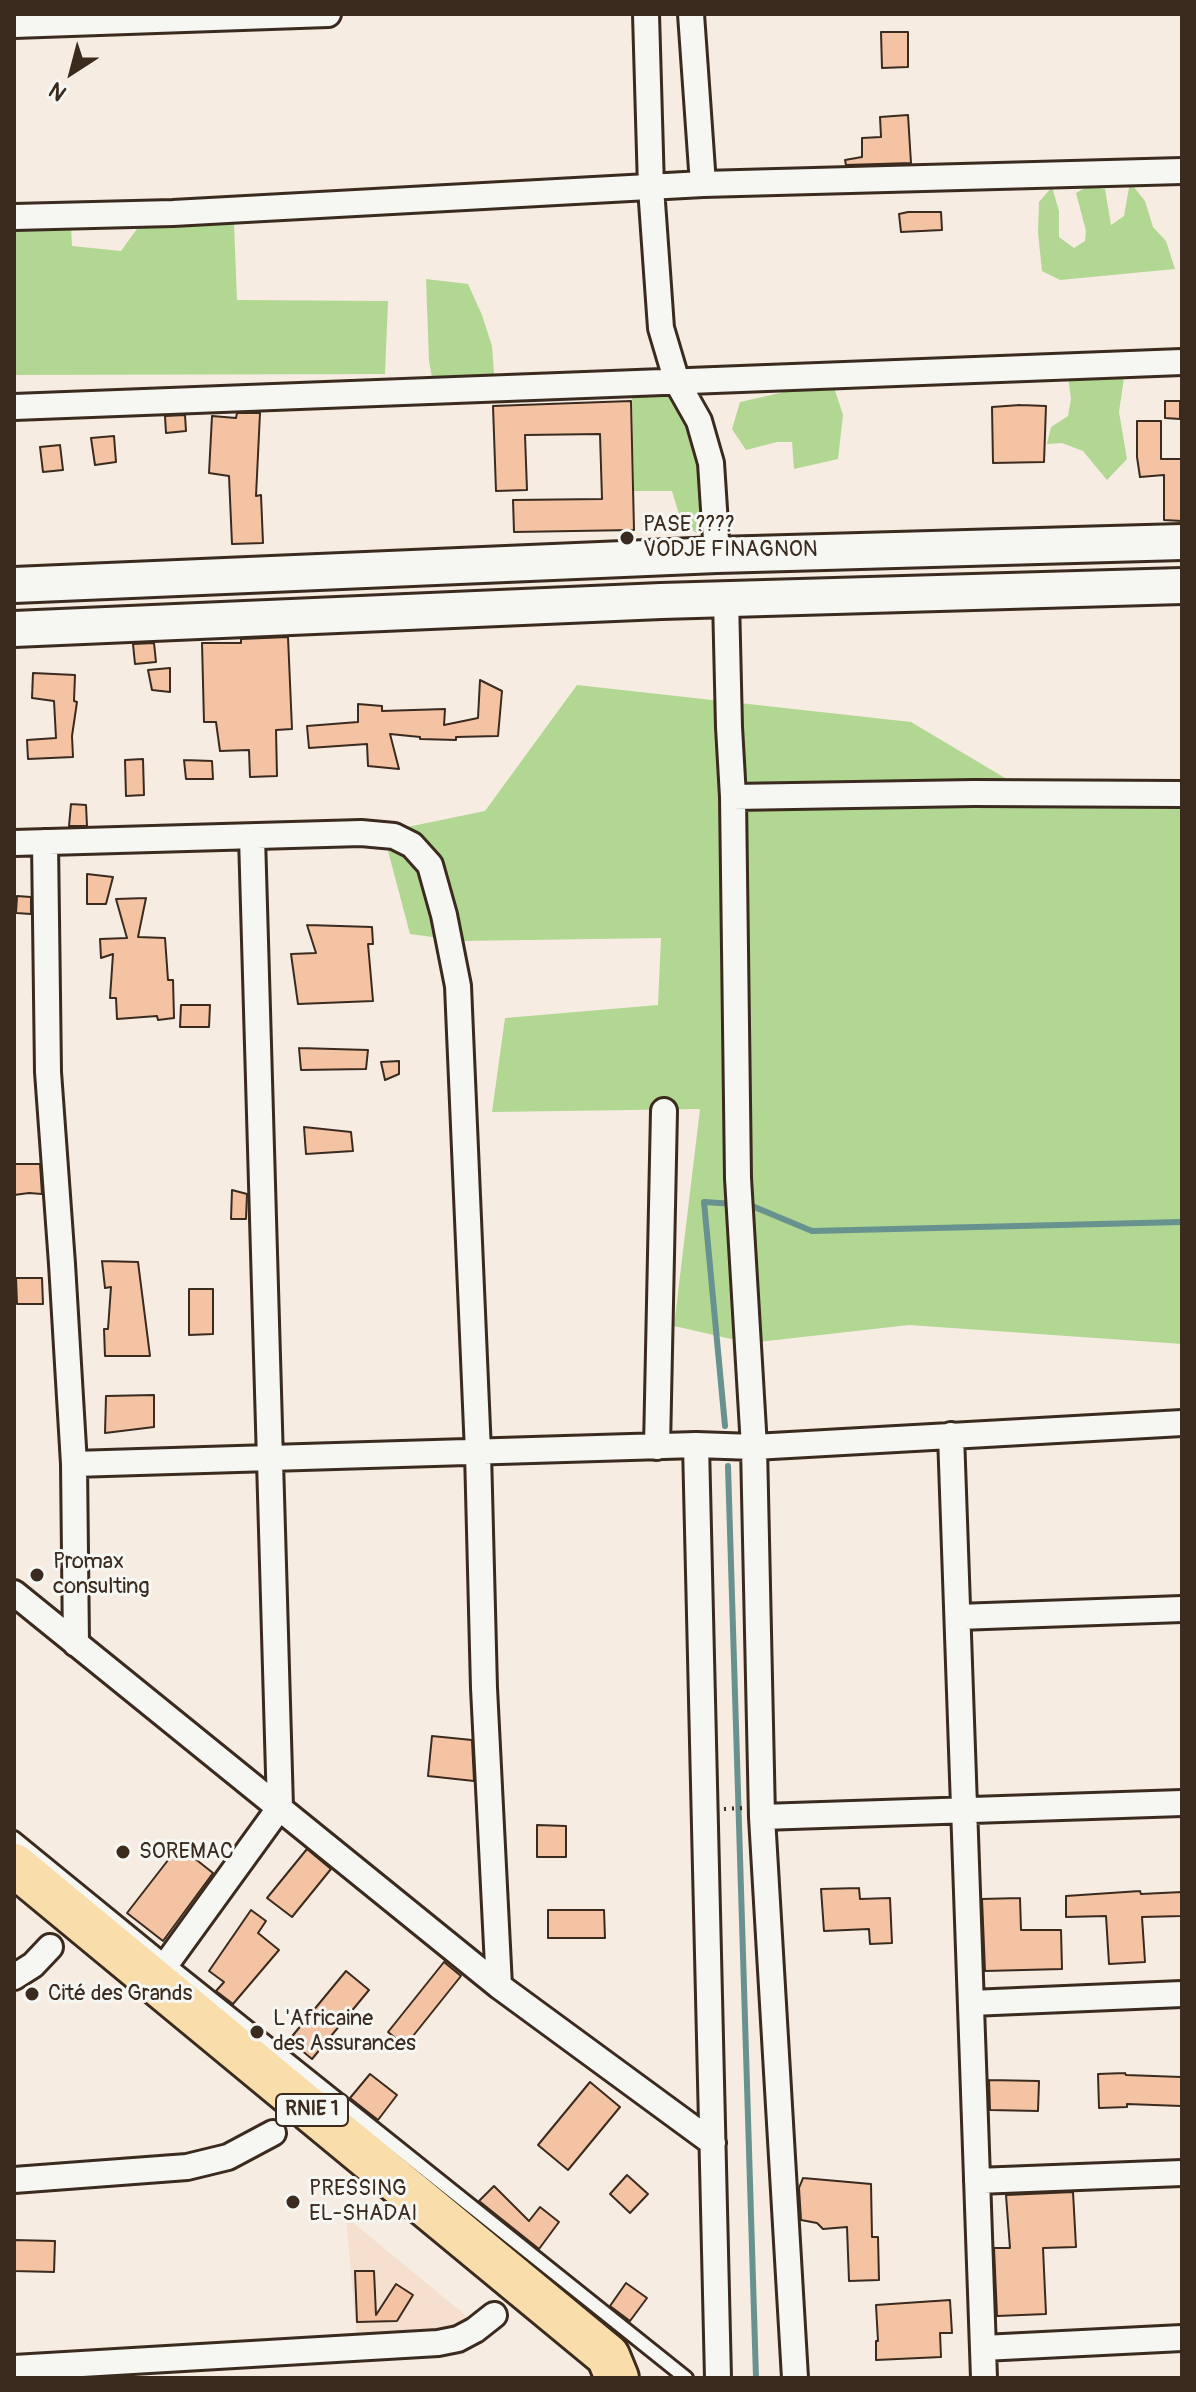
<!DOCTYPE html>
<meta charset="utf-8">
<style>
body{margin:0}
#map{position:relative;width:1196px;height:2392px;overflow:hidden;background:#f6ece2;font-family:Pangolin,sans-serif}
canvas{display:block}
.frame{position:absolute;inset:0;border:16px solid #3b2a1e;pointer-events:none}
.north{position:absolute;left:32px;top:32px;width:80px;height:80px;-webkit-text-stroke:6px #f6f6f2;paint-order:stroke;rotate:216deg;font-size:22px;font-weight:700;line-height:32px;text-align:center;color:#3b2a1e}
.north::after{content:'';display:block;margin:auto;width:28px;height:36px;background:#3b2a1e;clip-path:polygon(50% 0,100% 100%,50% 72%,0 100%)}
</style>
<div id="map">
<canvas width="1196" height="2392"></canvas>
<div class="frame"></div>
<div class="north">N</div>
</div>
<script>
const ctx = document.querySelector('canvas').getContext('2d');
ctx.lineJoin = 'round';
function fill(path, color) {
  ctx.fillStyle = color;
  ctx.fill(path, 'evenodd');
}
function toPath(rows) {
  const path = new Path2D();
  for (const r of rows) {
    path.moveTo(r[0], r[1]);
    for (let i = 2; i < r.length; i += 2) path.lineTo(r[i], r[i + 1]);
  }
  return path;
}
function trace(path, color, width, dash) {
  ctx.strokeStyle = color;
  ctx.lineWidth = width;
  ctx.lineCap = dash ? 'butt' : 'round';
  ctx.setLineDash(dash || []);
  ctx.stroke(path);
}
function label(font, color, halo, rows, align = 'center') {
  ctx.font = font + ' Pangolin,sans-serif';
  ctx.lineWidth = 6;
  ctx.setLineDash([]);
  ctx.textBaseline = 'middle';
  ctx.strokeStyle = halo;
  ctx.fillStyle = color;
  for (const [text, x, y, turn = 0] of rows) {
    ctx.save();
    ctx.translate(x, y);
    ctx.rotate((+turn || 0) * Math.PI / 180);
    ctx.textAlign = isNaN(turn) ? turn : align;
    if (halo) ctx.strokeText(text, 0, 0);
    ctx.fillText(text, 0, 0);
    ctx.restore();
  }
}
const built = toPath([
 [346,2217,469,2318,454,2329,357,2339]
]);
const green = toPath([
 [1130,182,1145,201,1153,227,1166,241,1175,269,1060,280,1042,271,1038,233,1039,202,1052,187,1059,211,1059,237,1074,248,1085,241,1086,231,1076,193,1088,186,1105,189,1111,225,1124,216],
 [234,224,237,300,388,301,385,374,14,375,14,227,71,226,72,246,121,251,139,226],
 [426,279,468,284,482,315,492,346,494,374,448,393,433,383,429,361],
 [1067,368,1125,371,1119,412,1127,459,1107,480,1083,451,1062,443,1047,444,1051,427,1068,416,1071,399],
 [831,378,843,415,838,459,794,469,792,442,777,442,746,450,732,429,740,402,780,393],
 [653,379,696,414,706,497,697,533,682,524,672,491,634,491,632,394],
 [577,685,911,722,1047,803,1182,799,1182,1344,909,1325,749,1343,674,1326,700,1109,492,1112,505,1018,658,1005,661,938,461,941,410,934,383,832,485,811]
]);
const stream = toPath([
 [746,1205,752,1206,812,1231,1182,1222],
 [725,1426,704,1202,735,1204],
 [728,1466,756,2378]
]);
const building = toPath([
 [881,32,908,32,908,67,882,68,881,32],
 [908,115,911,163,846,165,845,160,862,157,862,138,881,137,880,117,908,115],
 [908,212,941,212,942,230,901,232,899,214,908,212],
 [631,401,634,530,514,532,513,500,602,499,600,434,525,435,527,490,496,491,493,406,631,401],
 [1165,401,1180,401,1180,419,1165,418,1165,401],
 [1020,405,1046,406,1044,462,993,463,992,407,1020,405],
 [237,413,260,413,256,496,261,495,263,543,232,544,229,476,209,473,212,416,236,418,237,413],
 [185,415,186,431,166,433,165,416,185,415],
 [1137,421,1161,421,1161,459,1182,459,1182,521,1164,520,1164,475,1140,477,1137,457,1137,421],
 [114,436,116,462,95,465,91,438,114,436],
 [60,445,63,470,43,472,40,447,60,445],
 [288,637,292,729,276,730,277,776,250,777,249,750,220,751,216,722,204,722,202,643,241,643,241,639,288,637],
 [154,643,156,662,135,664,133,644,154,643],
 [170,668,170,692,152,690,148,670,170,668],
 [33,673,75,675,74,701,77,702,72,736,73,757,28,759,27,740,56,738,54,701,32,698,33,673],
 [480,680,502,691,498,736,456,737,456,740,420,739,420,737,390,734,399,769,368,766,367,744,309,748,307,726,358,722,358,704,382,706,382,711,445,709,444,725,478,718,480,680],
 [143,759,144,795,126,796,125,760,143,759],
 [184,760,212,761,213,779,186,779,184,760],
 [71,804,86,805,87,826,69,826,71,804],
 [87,874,113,877,106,904,87,904,87,874],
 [17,896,31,897,31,914,16,913,17,896],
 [146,898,138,937,165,938,168,980,173,980,174,1018,158,1020,157,1016,117,1019,116,998,110,998,113,954,101,958,100,939,127,938,116,899,146,898],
 [307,925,372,927,373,944,368,944,373,1001,298,1004,291,954,316,953,307,925],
 [181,1005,210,1005,209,1027,180,1027,181,1005],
 [299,1048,368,1050,366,1069,301,1070,299,1048],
 [399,1061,399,1074,385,1080,381,1062,399,1061],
 [304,1127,351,1132,353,1151,306,1154,304,1127],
 [14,1164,40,1164,42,1194,29,1193,14,1195,14,1164],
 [232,1190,247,1194,246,1219,231,1219,232,1190],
 [102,1261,138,1262,150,1356,105,1356,104,1329,108,1329,111,1287,105,1288,102,1261],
 [16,1278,42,1278,43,1304,17,1304,16,1278],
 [189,1289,213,1289,213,1334,189,1335,189,1289],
 [154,1395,154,1427,105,1433,106,1396,154,1395],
 [432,1736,472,1740,474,1781,428,1776,432,1736],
 [537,1825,566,1826,566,1857,537,1857,537,1825],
 [179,1846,213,1873,163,1941,127,1913,179,1846],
 [307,1849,331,1869,292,1917,267,1898,307,1849],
 [859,1888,860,1899,890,1898,892,1943,870,1944,869,1929,824,1931,821,1889,859,1888],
 [1140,1891,1141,1894,1182,1892,1182,1916,1142,1917,1145,1962,1109,1964,1106,1916,1066,1917,1066,1896,1140,1891],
 [1020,1898,1021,1930,1061,1930,1062,1969,985,1971,982,1899,1020,1898],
 [251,1910,266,1921,258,1933,279,1950,233,2004,216,1991,224,1982,209,1971,251,1910],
 [548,1910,604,1910,605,1938,548,1938,548,1910],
 [444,1962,461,1976,405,2046,388,2032,444,1962],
 [346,1971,369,1990,312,2059,289,2040,346,1971],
 [1125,2073,1126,2075,1181,2077,1181,2106,1127,2104,1127,2107,1099,2108,1098,2074,1125,2073],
 [370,2074,397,2095,378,2120,350,2098,370,2074],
 [989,2080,1039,2081,1038,2111,990,2110,989,2080],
 [590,2082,620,2107,568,2170,538,2145,590,2082],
 [627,2175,648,2194,630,2213,610,2194,627,2175],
 [803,2178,871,2184,872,2237,878,2237,879,2280,849,2281,847,2227,823,2229,817,2223,801,2220,799,2188,803,2178],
 [494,2186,529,2221,540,2207,559,2222,539,2249,479,2201,494,2186],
 [1073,2192,1076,2247,1043,2248,1046,2314,997,2316,994,2248,1010,2248,1006,2195,1073,2192],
 [14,2240,55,2241,54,2272,14,2271,14,2240],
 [355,2271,374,2271,376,2315,396,2284,413,2295,397,2321,357,2322,355,2271],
 [626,2283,647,2298,630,2321,610,2306,626,2283],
 [950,2300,952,2333,940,2333,941,2357,876,2360,876,2341,878,2341,876,2305,950,2300]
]);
const path = toPath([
 [724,1809,743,1808]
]);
const lane = toPath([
 [14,1838,167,1963,686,2378]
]);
const street = toPath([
 [646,14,651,188,661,328,677,382,699,421,711,463,717,555],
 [691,14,703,184],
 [14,25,328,14],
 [14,217,173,213,703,184,1182,171],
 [14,407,1182,362],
 [726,599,729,727,733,797,974,793,1182,794],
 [733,797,738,1178,754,1447,762,1817,795,2378],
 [45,842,48,1072,62,1264,74,1464,76,1644],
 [14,843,361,833,394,836,412,845,430,865,444,915,458,986,478,1452,484,1688,499,1986],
 [951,1435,984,2378],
 [696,1445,718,2378],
 [657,1447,664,1111],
 [74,1464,696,1445,754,1447,1182,1423],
 [14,1593,499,1986,713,2143],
 [958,1617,1182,1609],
 [762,1817,1182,1803],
 [167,1963,280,1807,252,837],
 [14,1977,33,1965,50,1947],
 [971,2003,1182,1994],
 [14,2180,187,2167,228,2157,273,2133],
 [977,2181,1182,2173],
 [983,2348,1182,2338],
 [14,2368,438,2343,458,2339,475,2330,494,2315]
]);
const secondary = toPath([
 [14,585,717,555,1182,542],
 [14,629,661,601,1182,586]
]);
const highway = toPath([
 [14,1865,608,2356,617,2378]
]);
const markers = [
 [627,538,8,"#3b2a1e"],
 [37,1575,8,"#3b2a1e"],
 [123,1852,8,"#3b2a1e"],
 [32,1994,8,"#3b2a1e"],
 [257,2032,8,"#3b2a1e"],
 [293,2202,8,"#3b2a1e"]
];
const shields = [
 [312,2110,72]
];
const shieldNames = [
 ["RNIE 1",312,2110]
];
const poiNames = [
 ["PASE ????",643,525],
 ["VODJE FINAGNON",643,550],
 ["Promax",53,1562],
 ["consulting",53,1587],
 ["SOREMAC",139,1852],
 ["Cité des Grands",48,1994],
 ["L'Africaine",273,2019],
 ["des Assurances",273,2044],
 ["PRESSING",309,2189],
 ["EL-SHADAI",309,2214]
];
fill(built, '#f5e0cf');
fill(green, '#b2d793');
trace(stream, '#689290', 6);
fill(building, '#f4c3a4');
trace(building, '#3b2a1e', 2);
trace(lane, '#3b2a1e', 18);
trace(street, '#3b2a1e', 30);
trace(secondary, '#3b2a1e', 40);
trace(highway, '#3b2a1e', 48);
trace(path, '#3b2a1e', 4, [2, 6]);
trace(lane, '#f6f6f2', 12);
trace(street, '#f6f6f2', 24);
trace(secondary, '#f6f6f2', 34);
trace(highway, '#f9deab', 42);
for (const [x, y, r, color] of markers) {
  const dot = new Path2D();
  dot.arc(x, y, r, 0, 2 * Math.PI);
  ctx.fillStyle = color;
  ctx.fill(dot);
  trace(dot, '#f6f6f2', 3);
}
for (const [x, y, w] of shields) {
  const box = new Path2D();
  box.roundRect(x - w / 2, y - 16, w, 32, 6);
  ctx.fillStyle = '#f6f6f2';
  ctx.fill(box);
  trace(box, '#3b2a1e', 2);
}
label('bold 20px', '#3b2a1e', null, shieldNames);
label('22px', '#3b2a1e', '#f6f6f2', poiNames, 'left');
</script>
